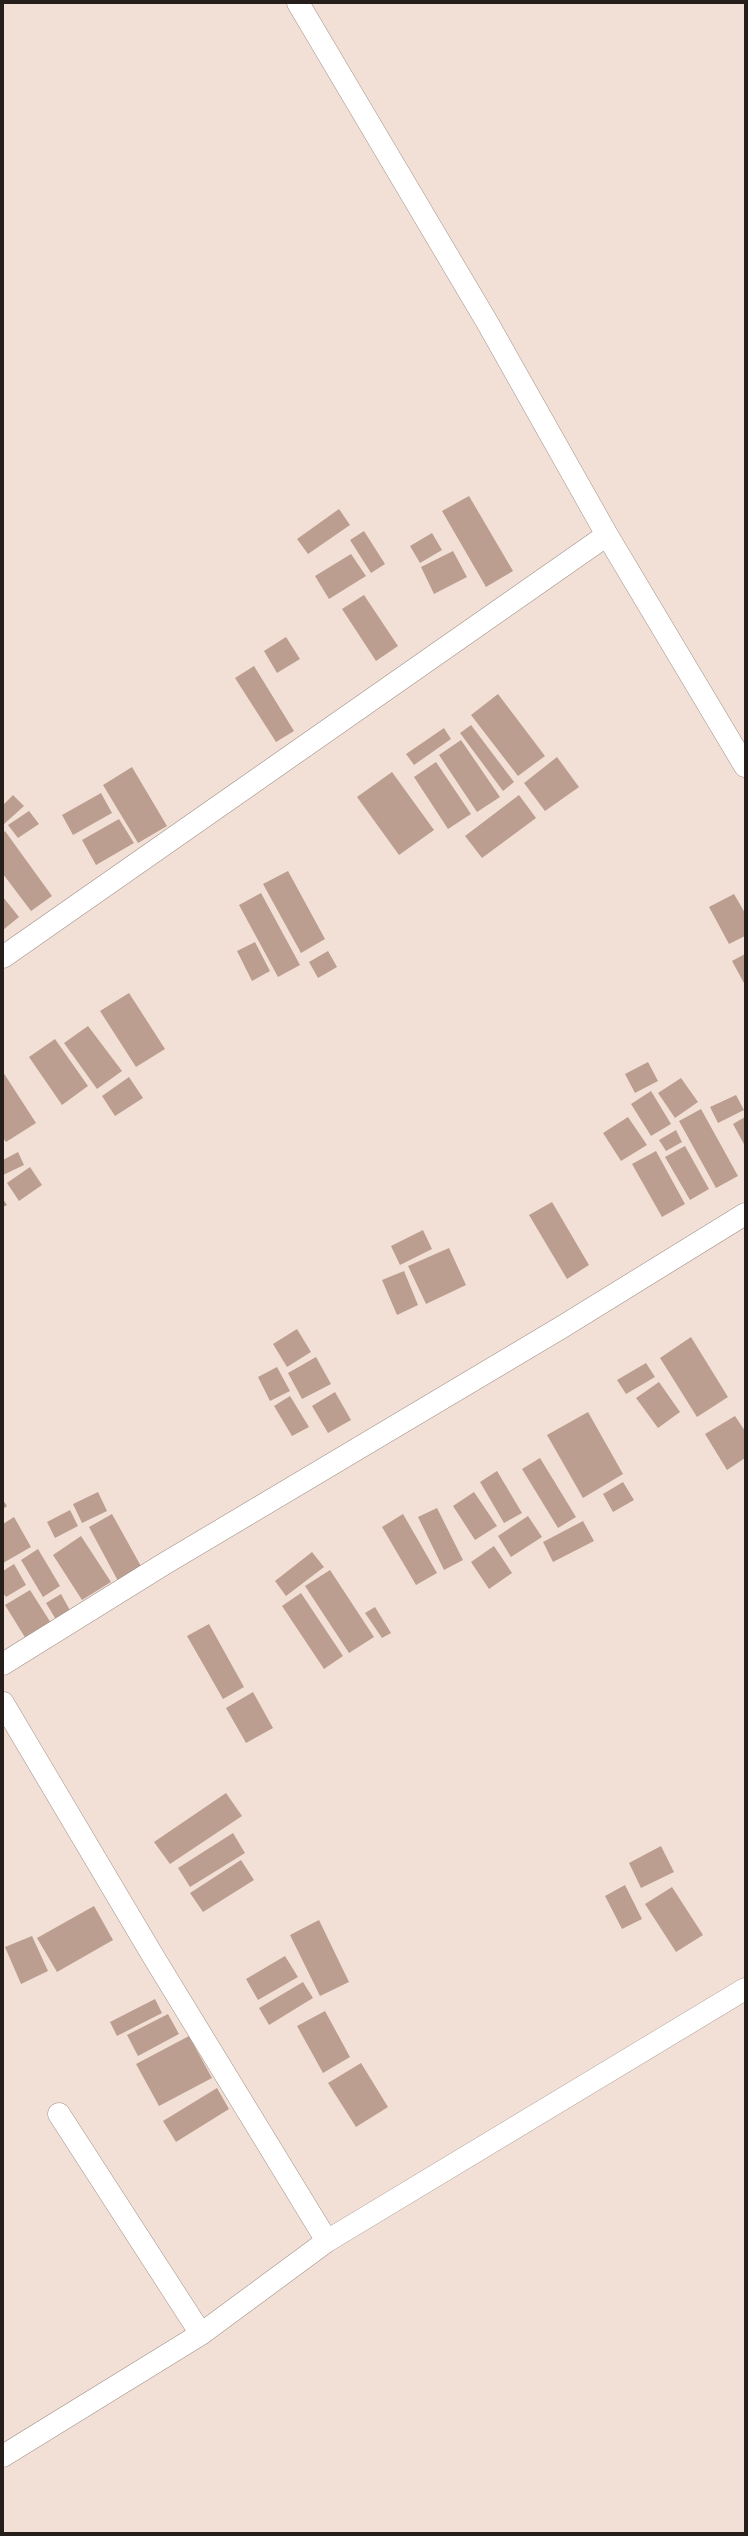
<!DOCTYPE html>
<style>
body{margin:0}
#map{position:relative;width:748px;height:2536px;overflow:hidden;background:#f2e0d6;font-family:"Source Sans 3",sans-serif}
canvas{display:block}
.frame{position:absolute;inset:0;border:4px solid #251e1b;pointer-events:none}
</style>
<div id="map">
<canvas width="748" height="2536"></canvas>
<div class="frame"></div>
</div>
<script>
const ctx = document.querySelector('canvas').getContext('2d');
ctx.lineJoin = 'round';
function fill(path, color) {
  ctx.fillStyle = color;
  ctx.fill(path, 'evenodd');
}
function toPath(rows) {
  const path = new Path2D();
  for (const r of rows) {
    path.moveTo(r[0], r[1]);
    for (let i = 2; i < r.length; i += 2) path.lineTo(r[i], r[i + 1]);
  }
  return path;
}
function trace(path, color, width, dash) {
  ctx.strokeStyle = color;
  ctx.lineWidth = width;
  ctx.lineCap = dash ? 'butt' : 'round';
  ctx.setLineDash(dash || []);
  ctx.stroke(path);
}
const building = toPath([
 [469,496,513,571,486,587,442,511],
 [339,509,350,525,308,554,297,539],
 [364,531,385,564,371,573,350,540],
 [432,533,442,550,420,563,410,546],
 [453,551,467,577,434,594,421,567],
 [351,554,366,576,329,599,315,576],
 [364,595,398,646,376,661,342,609],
 [286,637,300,659,277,673,264,651],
 [254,666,294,731,276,742,235,678],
 [498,694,545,756,518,776,471,715],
 [471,725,514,782,503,791,460,733],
 [444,728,451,739,414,765,406,754],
 [461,740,500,797,477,812,439,755],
 [557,757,579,787,545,811,524,783],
 [436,762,471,814,448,829,414,777],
 [132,767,167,826,138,843,103,785],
 [392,772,434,830,399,855,357,797],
 [101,793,112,813,73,835,62,815],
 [13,795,24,806,3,825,3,805],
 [519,795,536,818,482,858,465,836],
 [29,811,39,824,18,838,8,825],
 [119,819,134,843,96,865,82,840],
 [5,831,52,896,31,911,3,874,3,833],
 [288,871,325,939,301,953,263,884],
 [261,893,300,965,278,977,239,905],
 [734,894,745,913,745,936,729,944,709,907],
 [3,897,19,917,3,930],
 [255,942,270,971,252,981,237,951],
 [328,951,337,967,318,978,309,962],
 [745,954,745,985,732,961],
 [129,993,165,1049,136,1067,100,1011],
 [88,1026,122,1071,97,1089,64,1043],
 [55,1039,88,1086,62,1105,29,1057],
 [648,1062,658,1081,635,1093,625,1074],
 [3,1072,36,1123,6,1142,3,1138],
 [129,1077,143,1098,115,1116,102,1096],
 [681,1078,698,1102,675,1118,658,1093],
 [651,1091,671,1124,651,1136,631,1104],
 [736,1095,744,1110,718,1123,710,1107],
 [701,1109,738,1176,716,1188,679,1121],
 [628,1117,647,1145,621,1161,603,1133],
 [745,1117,745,1146,733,1124],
 [676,1130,682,1142,666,1151,659,1140],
 [685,1146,709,1189,690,1200,665,1157],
 [656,1151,685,1204,662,1217,632,1164],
 [18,1152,24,1165,3,1175,3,1160],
 [30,1167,42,1185,19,1201,7,1183],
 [3,1199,7,1205,3,1207],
 [552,1202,589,1265,567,1279,529,1215],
 [423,1230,432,1249,400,1265,391,1246],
 [449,1248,466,1285,426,1304,408,1266],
 [404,1271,418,1305,397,1315,382,1280],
 [297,1329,311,1352,287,1367,273,1344],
 [691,1337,728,1397,697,1417,660,1358],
 [316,1357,331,1384,302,1399,288,1373],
 [646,1363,655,1377,626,1394,617,1380],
 [277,1367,290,1391,270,1401,258,1377],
 [659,1382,680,1412,658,1428,636,1398],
 [335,1392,351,1420,328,1433,312,1406],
 [290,1396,309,1427,292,1436,274,1406],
 [588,1412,623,1474,583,1498,547,1435],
 [735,1416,745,1431,745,1458,727,1470,705,1434],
 [540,1458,576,1517,558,1528,522,1469],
 [497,1471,522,1513,504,1523,480,1482],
 [623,1482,634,1500,613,1512,603,1494],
 [98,1492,107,1511,82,1523,73,1504],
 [474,1492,497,1526,475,1540,453,1506],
 [3,1500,7,1506,3,1509],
 [437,1508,463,1560,444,1570,418,1517],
 [70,1510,78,1526,55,1538,47,1522],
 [112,1514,142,1568,118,1581,89,1527],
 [403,1514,437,1573,416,1585,382,1527],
 [528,1516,542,1537,511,1557,498,1536],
 [14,1517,31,1547,3,1563,3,1524],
 [583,1521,594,1541,553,1562,543,1542],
 [81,1536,111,1582,82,1600,53,1555],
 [494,1546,512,1573,489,1589,471,1562],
 [38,1549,60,1586,43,1597,21,1560],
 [312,1552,324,1567,286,1596,275,1581],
 [14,1564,26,1585,6,1597,3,1593,3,1571],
 [330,1570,374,1637,349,1653,305,1586],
 [30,1590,51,1623,26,1639,5,1605],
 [301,1593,343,1656,324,1669,282,1606],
 [61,1594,72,1614,58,1623,46,1603],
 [375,1607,391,1633,382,1638,365,1613],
 [209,1624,244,1687,223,1699,187,1636],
 [253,1692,273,1728,246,1743,226,1708],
 [226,1793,242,1816,170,1864,154,1842],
 [233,1833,245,1853,190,1887,178,1868],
 [661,1846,674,1872,641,1888,629,1863],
 [241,1860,254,1880,203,1912,190,1893],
 [625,1885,642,1919,622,1929,605,1896],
 [672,1887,703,1935,676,1952,645,1904],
 [94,1906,113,1940,57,1972,37,1938],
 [319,1920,349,1982,320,1996,290,1935],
 [32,1936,48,1971,21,1984,5,1947],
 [285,1956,298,1977,258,2000,246,1979],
 [303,1982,313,1998,269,2025,259,2008],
 [155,1999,162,2013,117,2036,110,2022],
 [325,2011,350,2057,323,2073,297,2026],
 [168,2014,179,2034,138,2056,127,2035],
 [189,2036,212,2078,159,2106,136,2064],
 [361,2063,388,2107,356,2127,328,2083],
 [217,2088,229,2109,176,2142,163,2121]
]);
const minor = toPath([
 [298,3,487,322,607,535,745,766],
 [3,957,607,535],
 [3,1664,164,1564,562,1327,745,1214],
 [3,1703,153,1956,327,2241],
 [59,2114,201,2334],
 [3,2456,201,2334,327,2241,745,1989]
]);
fill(building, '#bb9e8f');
trace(minor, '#a29188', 23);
trace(minor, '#fff', 22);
</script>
